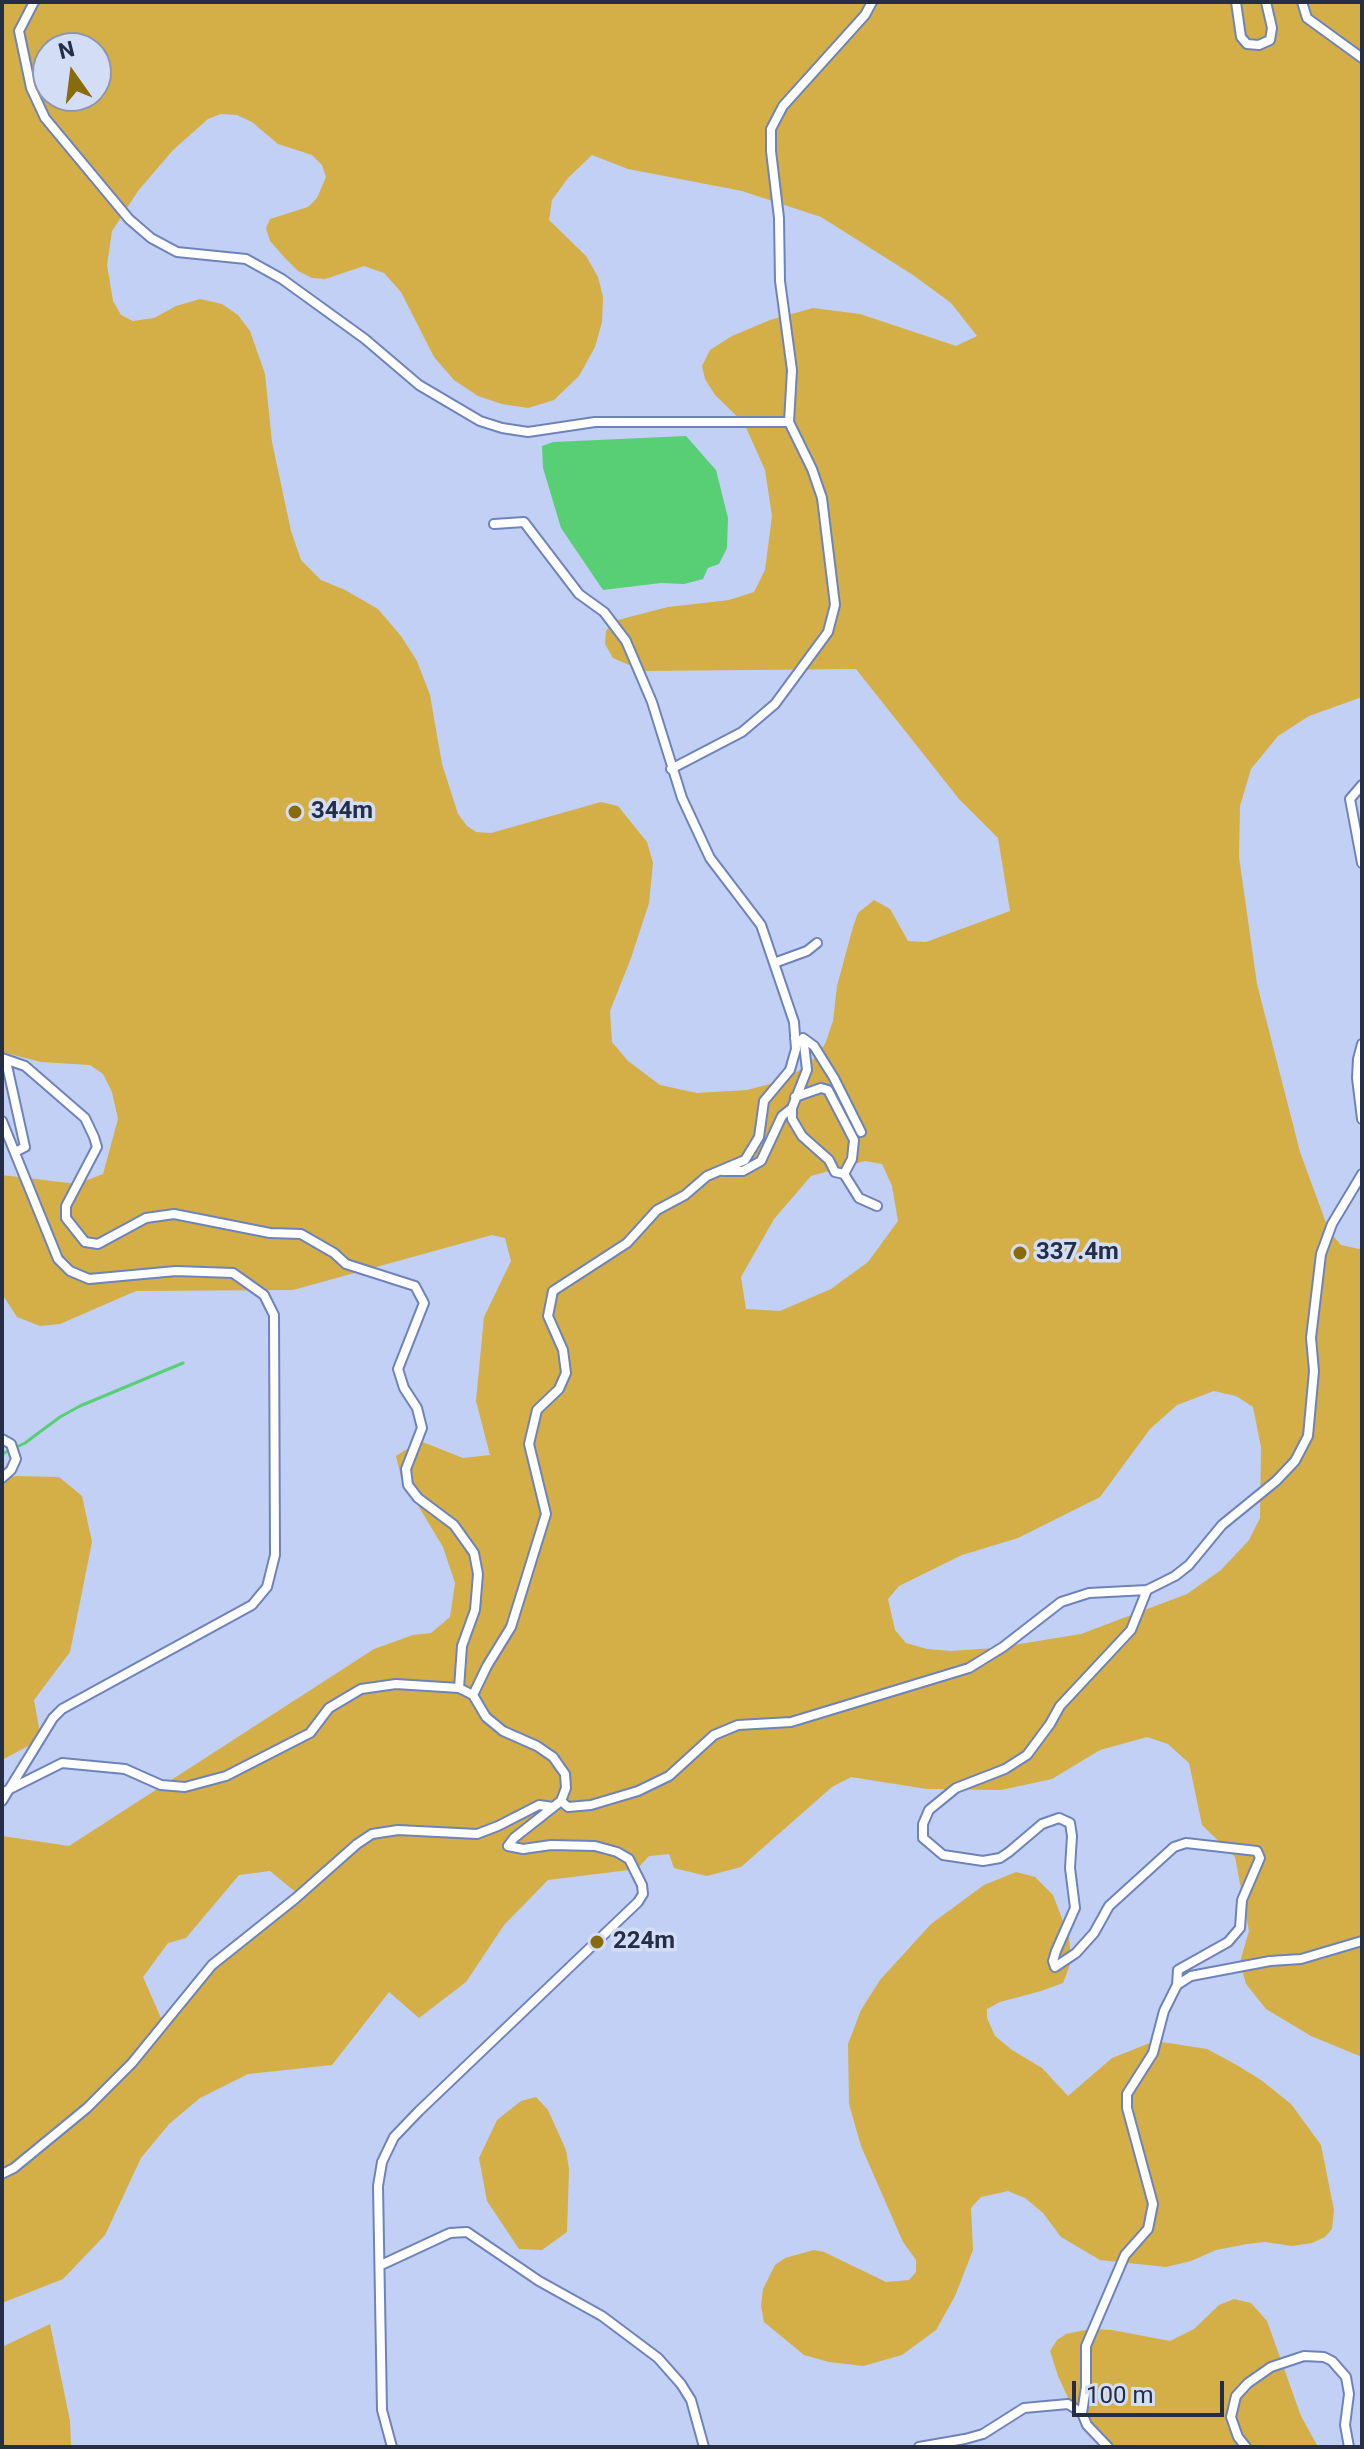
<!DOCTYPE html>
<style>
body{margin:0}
#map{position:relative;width:1364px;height:2449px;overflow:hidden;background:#c1d0f4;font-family:Roboto,sans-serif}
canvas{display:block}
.frame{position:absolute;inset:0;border:4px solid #262e46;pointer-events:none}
.north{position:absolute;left:32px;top:32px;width:80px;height:80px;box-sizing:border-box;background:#d3ddf6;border:2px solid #8e97b0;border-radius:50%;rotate:346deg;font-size:22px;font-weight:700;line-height:32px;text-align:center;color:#262e46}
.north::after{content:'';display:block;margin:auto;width:28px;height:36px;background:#896b09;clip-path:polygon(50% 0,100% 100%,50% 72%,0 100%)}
.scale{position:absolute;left:1072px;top:2381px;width:152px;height:36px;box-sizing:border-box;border:4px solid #262e46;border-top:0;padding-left:10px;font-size:24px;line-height:28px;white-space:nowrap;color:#262e46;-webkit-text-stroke:6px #d3ddf6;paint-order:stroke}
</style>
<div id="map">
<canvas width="1364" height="2449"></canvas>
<div class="frame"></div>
<div class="north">N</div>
<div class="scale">100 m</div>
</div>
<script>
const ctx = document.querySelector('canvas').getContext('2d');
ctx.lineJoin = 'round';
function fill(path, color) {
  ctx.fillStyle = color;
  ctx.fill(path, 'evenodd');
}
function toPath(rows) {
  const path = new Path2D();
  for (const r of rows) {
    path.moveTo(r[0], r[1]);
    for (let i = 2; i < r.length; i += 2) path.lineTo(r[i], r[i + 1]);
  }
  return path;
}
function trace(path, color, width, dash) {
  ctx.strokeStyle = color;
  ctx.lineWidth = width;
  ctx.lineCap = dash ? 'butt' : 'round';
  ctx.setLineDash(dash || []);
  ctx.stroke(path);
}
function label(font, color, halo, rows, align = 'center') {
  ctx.font = font + ' Roboto,sans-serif';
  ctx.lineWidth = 7;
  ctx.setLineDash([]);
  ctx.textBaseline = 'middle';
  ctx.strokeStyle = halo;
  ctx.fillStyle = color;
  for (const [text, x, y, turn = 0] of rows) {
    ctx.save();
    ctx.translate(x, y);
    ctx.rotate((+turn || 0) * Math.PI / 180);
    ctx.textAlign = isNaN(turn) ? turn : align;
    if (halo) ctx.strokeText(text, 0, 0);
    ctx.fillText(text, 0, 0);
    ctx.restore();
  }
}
const green = toPath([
 [2,2,1362,2,1362,697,1309,716,1278,736,1251,769,1240,806,1239,857,1257,984,1300,1152,1329,1231,1341,1245,1359,1249,1362,1246,1362,2057,1311,2036,1266,2009,1246,1984,1240,1962,1249,1931,1235,1857,1202,1825,1189,1763,1168,1744,1147,1737,1100,1750,1052,1779,1001,1790,927,1789,851,1777,832,1787,741,1867,707,1876,674,1868,669,1854,649,1856,637,1869,548,1880,504,1925,466,1982,419,2018,389,1992,332,2065,248,2074,200,2098,169,2124,141,2158,105,2235,63,2279,2,2303,2,1836,69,1846,374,1649,413,1635,431,1633,450,1617,455,1583,443,1547,401,1477,396,1456,420,1441,463,1458,490,1455,476,1401,484,1317,511,1261,505,1238,492,1235,293,1290,136,1291,60,1324,40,1326,17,1317,2,1294,2,1175,77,1184,103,1174,118,1119,112,1092,103,1074,90,1065,41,1062,2,1052],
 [48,48,96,48,96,96,48,96],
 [221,114,237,115,252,122,278,144,312,155,322,165,326,177,317,198,308,207,270,219,266,228,270,241,284,257,298,271,312,278,325,279,364,266,384,273,401,292,434,357,454,380,478,396,502,404,528,408,554,400,579,376,595,347,602,322,603,297,598,277,586,256,549,220,552,200,568,178,592,155,628,169,742,191,821,217,913,275,951,303,977,336,956,346,860,314,813,308,770,320,732,336,710,350,702,366,705,379,715,395,744,423,765,470,772,516,765,570,754,592,729,600,668,607,614,621,606,631,605,644,613,658,643,671,856,669,959,799,998,838,1010,911,926,942,908,941,890,909,874,900,858,913,853,927,837,986,833,1021,825,1044,811,1062,785,1080,747,1090,697,1093,660,1085,628,1061,612,1042,610,1011,631,958,649,903,653,863,647,842,618,806,601,802,491,833,476,832,467,826,458,814,442,764,430,695,417,661,401,636,378,609,345,590,321,580,301,560,291,531,272,442,265,374,250,331,238,315,222,304,200,299,176,306,154,318,133,321,121,315,113,301,107,265,112,231,138,191,173,150,208,119],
 [865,1161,882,1164,892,1186,898,1221,868,1262,831,1289,780,1311,746,1309,741,1277,774,1219,811,1176],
 [1214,1391,1236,1396,1253,1407,1261,1447,1260,1518,1249,1540,1221,1570,1187,1594,1081,1634,995,1648,951,1651,927,1649,906,1643,895,1630,888,1599,899,1586,962,1555,1018,1538,1100,1497,1150,1429,1177,1405],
 [270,1871,298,1894,161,2018,143,1977,168,1943,186,1938,239,1875],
 [15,1476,59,1477,82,1496,92,1542,70,1652,34,1700,41,1739,2,1760,2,1481],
 [1016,1872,1035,1877,1053,1895,1069,1937,1071,1962,1063,1983,1041,1991,1000,2002,987,2009,987,2018,995,2036,1012,2050,1042,2068,1068,2096,1112,2058,1155,2041,1207,2049,1235,2064,1261,2080,1291,2104,1321,2145,1334,2210,1332,2229,1325,2237,1312,2243,1292,2246,1265,2242,1247,2244,1216,2250,1191,2261,1166,2267,1100,2260,1061,2237,1043,2213,1025,2198,1008,2191,981,2197,971,2208,973,2250,955,2296,936,2330,902,2355,863,2366,829,2362,804,2355,764,2322,761,2306,763,2289,775,2265,785,2258,814,2250,824,2252,886,2282,909,2280,916,2272,916,2260,903,2242,861,2146,849,2104,848,2044,861,2010,880,1980,931,1924,984,1885],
 [536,2097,548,2110,566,2150,569,2169,567,2232,542,2250,519,2249,487,2201,479,2158,497,2120,521,2101],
 [1234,2299,1251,2303,1267,2321,1301,2416,1318,2447,1109,2447,1091,2437,1076,2415,1058,2376,1050,2351,1057,2340,1066,2334,1090,2329,1112,2330,1170,2341,1194,2329,1219,2305],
 [50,2324,70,2421,71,2447,2,2447,2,2347]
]);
const water = toPath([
 [686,436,716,470,728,518,727,548,719,564,708,568,703,579,684,584,661,583,603,590,561,528,543,468,542,446,553,442]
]);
const stream = toPath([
 [2,1454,25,1443,60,1417,80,1406,183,1363]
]);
const minor = toPath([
 [34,2,19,31,31,88,45,118,129,219,151,238,177,252,246,259,282,279,365,339,419,385,480,421,502,428,528,432,595,422,789,422],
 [1236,2,1241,37,1247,44,1259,45,1270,40,1272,28,1266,2],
 [1302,2,1307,18,1362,58],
 [671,769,742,732,775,704,828,632,835,605,822,498,812,469,789,422,792,370,780,281,779,218,771,151,771,129,783,106,865,15,872,2],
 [1362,785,1350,799,1362,863],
 [774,963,807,951,817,943],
 [795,1038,804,1044,807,1070,792,1108,792,1119,802,1136,829,1160,835,1172,844,1174,859,1198,877,1206],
 [803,1038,814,1046,834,1078,861,1132],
 [1362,1044,1358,1059,1357,1078,1362,1119],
 [2,1058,25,1066,85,1118,94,1137,97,1147,66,1206,66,1218,85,1242,98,1244,146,1218,174,1214,270,1233,301,1234,334,1253,346,1264,415,1286,424,1303,398,1369,404,1388,417,1408,422,1428,406,1469,408,1485,418,1498,454,1525,474,1553,478,1574,475,1610,462,1646,459,1688],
 [6,1061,25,1147,15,1152],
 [795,1097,821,1088,828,1090,854,1140,852,1159,844,1174],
 [2,1121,58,1259,70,1271,89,1279,176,1271,233,1273,264,1295,274,1315,275,1555,267,1587,252,1605,62,1709,53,1718,2,1801],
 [723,1171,743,1171,761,1161,782,1116,792,1108],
 [2,1439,11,1444,16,1459,11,1470,2,1478],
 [473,1695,487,1666,511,1627,546,1514,529,1444,537,1410,559,1389,566,1373,563,1350,548,1316,553,1291,627,1243,657,1210,685,1195,707,1176,745,1160,759,1137,764,1101,790,1070,796,1049,794,1022,761,925,710,858,682,798,652,702,626,641,604,612,579,594,524,522,494,524],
 [6,1791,62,1763,125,1769,161,1785,185,1787,226,1776,310,1733,329,1708,361,1689,396,1684,459,1688,473,1695,486,1717,503,1731,537,1746,553,1757,565,1774,566,1788,561,1801,514,1838,508,1846,523,1849,551,1845,595,1846,617,1852,629,1859,642,1885,643,1894,638,1902,419,2111,394,2137,382,2162,378,2186,382,2410,392,2447],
 [561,1801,568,1807,591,1805,638,1791,669,1776,714,1735,738,1725,791,1722,969,1668,1003,1647,1061,1602,1089,1593,1147,1590,1175,1576,1189,1565,1222,1525,1276,1481,1295,1461,1308,1436,1314,1371,1311,1338,1321,1254,1332,1224,1362,1174],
 [1177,1985,1191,1976,1270,1961,1301,1959,1362,1941],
 [2,2174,14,2168,87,2108,132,2063,212,1965,296,1898,357,1844,372,1834,398,1830,477,1834,498,1826,539,1805,553,1807],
 [381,2265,450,2233,467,2232,539,2281,602,2316,658,2358,681,2384,691,2400,704,2447],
 [919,2447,965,2439,983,2434,1024,2408,1068,2404,1082,2413],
 [1108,2447,1087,2425,1082,2413,1086,2387,1086,2346,1125,2255,1148,2229,1153,2204,1127,2108,1127,2094,1153,2053,1164,2011,1177,1985,1178,1970,1228,1942,1240,1928,1242,1900,1260,1858,1257,1851,1186,1843,1174,1847,1109,1906,1094,1933,1076,1953,1055,1967,1053,1961,1056,1951,1075,1908,1070,1868,1072,1836,1070,1823,1059,1818,1042,1824,1009,1852,1000,1858,983,1861,943,1855,923,1838,923,1824,929,1810,956,1788,1005,1769,1027,1755,1050,1724,1060,1706,1131,1630,1147,1590],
 [1246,2447,1238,2437,1231,2417,1236,2396,1248,2383,1271,2367,1304,2356,1324,2357,1332,2361,1346,2377,1349,2394,1345,2425,1349,2447]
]);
const markers = [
 [295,812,8,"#896b09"],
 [1020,1253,8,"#896b09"],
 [597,1942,8,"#896b09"]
];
const poiNames = [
 ["344m",311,812],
 ["337.4m",1036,1253],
 ["224m",613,1942]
];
fill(green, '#d4ae47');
fill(water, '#58cf74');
trace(stream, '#58cf74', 3);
trace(minor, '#6f83bb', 12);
trace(minor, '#fff', 8);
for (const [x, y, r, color] of markers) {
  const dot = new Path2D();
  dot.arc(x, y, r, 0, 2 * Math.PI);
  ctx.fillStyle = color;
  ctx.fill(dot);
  trace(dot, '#d3ddf6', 3);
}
label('bold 24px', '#262e46', '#d3ddf6', poiNames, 'left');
</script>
